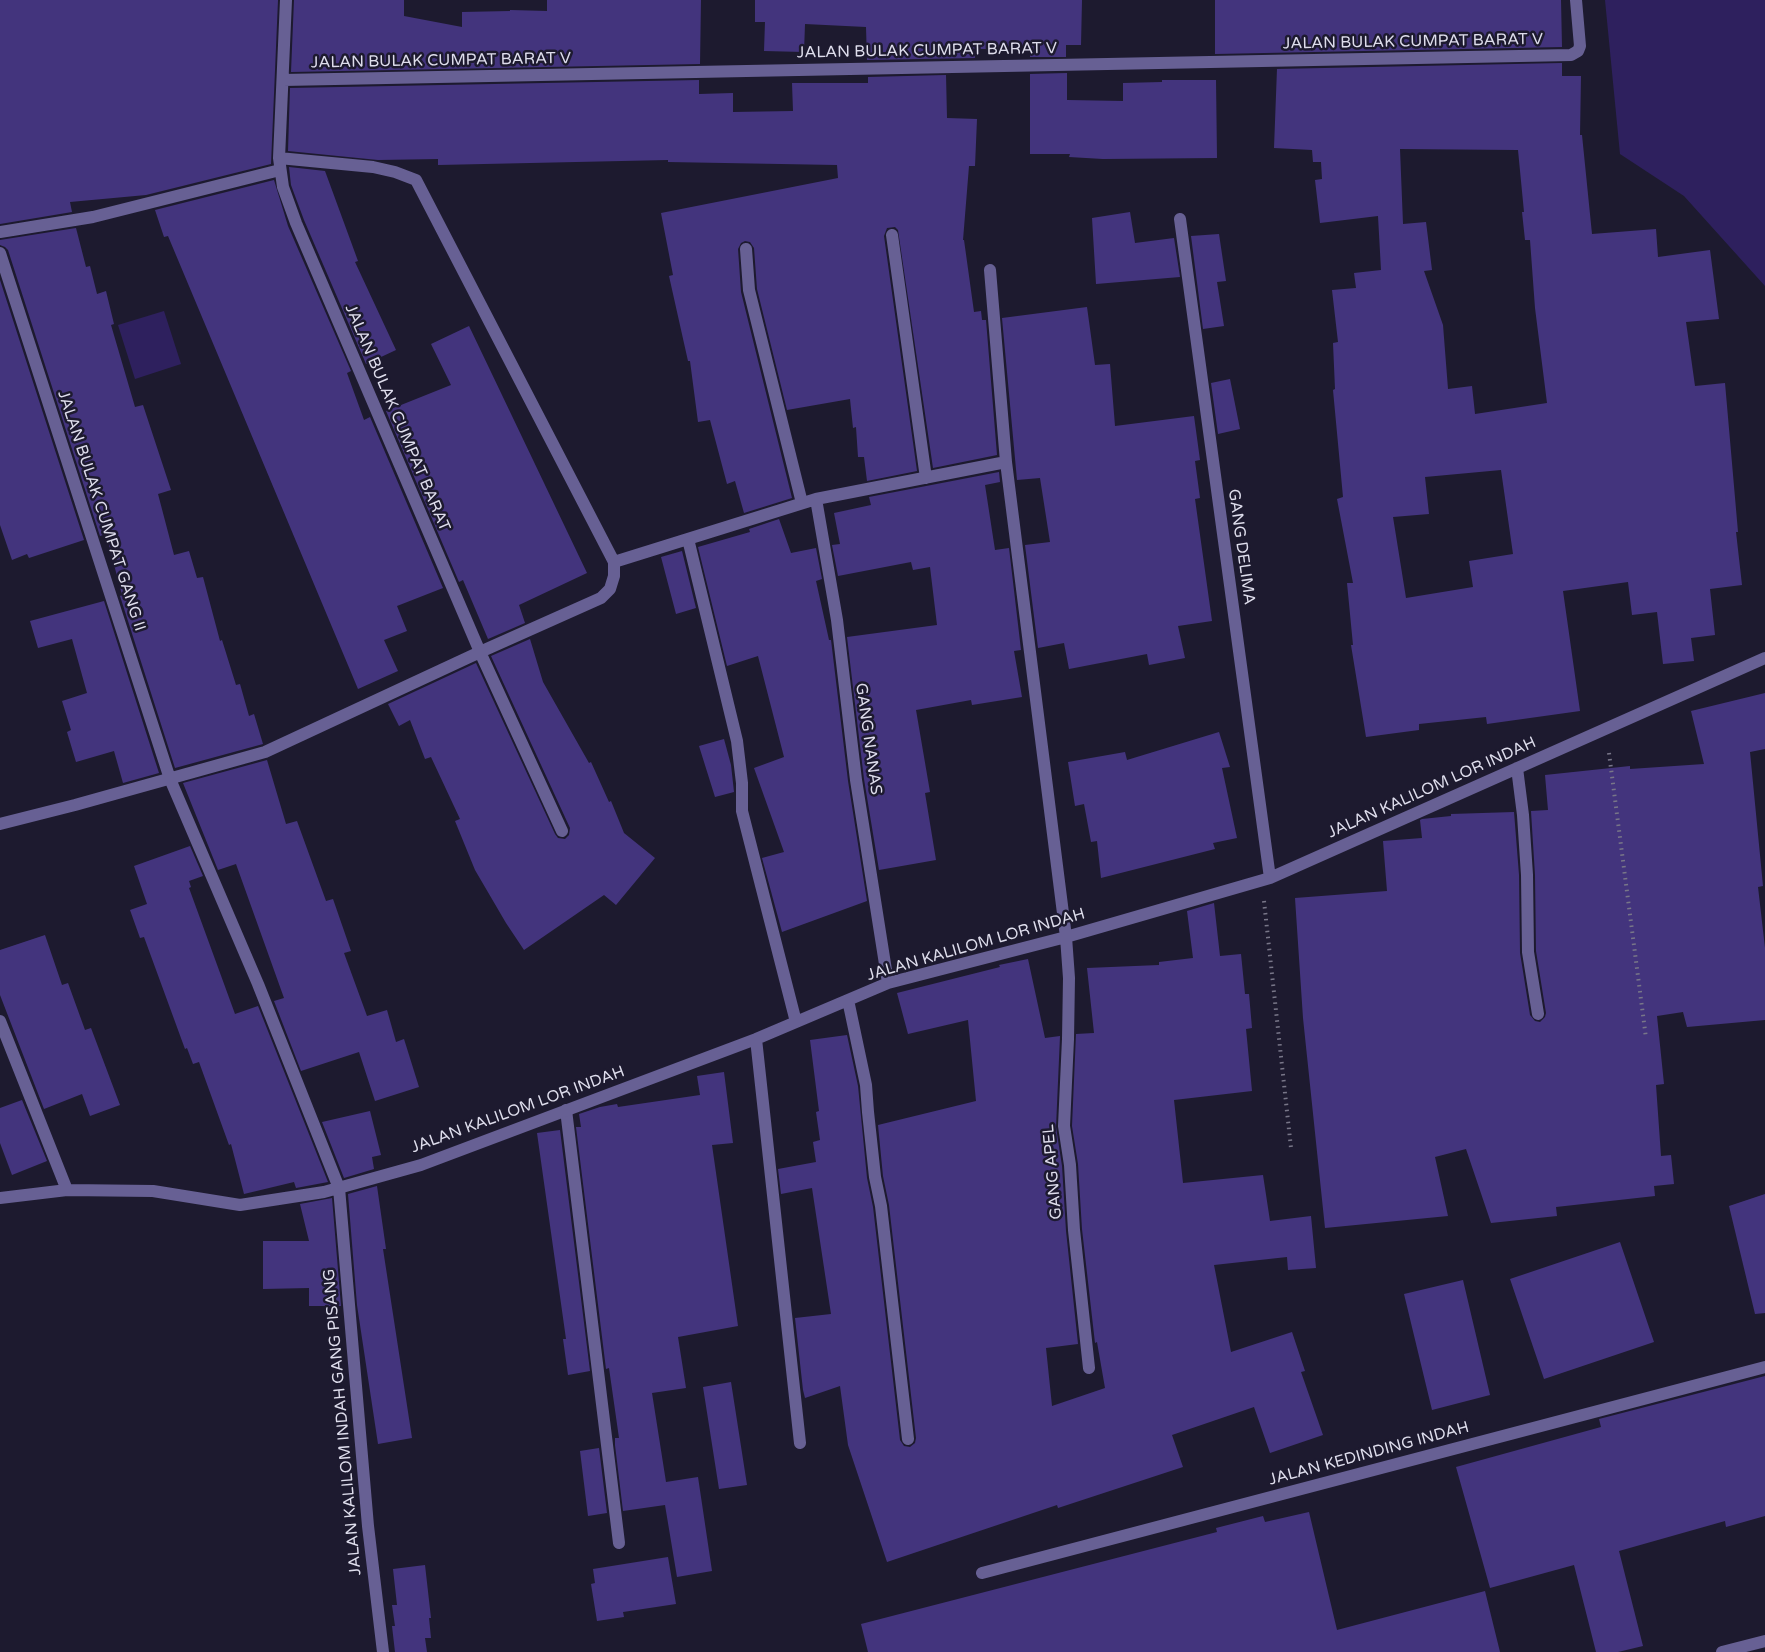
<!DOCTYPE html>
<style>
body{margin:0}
canvas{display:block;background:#1d1a2f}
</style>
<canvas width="1765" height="1652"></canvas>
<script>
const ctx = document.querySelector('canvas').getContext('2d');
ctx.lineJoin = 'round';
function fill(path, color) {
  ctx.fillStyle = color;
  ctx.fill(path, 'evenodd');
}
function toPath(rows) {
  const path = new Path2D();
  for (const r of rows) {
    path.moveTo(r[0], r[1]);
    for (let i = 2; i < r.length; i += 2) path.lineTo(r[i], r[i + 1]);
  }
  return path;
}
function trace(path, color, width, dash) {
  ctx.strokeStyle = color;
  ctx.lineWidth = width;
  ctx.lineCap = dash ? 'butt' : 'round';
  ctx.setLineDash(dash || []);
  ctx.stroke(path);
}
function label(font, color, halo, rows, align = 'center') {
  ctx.font = font + ' "Varela Round",sans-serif';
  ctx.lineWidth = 5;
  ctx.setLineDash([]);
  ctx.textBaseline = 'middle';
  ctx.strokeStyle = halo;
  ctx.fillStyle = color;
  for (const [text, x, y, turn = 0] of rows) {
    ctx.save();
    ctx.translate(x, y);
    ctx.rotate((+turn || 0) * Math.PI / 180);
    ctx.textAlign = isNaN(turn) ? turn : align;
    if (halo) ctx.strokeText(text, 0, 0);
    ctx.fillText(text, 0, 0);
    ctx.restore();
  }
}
const green = toPath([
 [1605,0,1765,0,1765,286,1684,196,1620,154],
 [164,311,181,364,135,379,118,325]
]);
const building = toPath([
 [0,0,278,0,271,164,146,195,70,202,72,212,0,224],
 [294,0,404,0,404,16,462,27,462,12,510,11,510,10,547,11,547,0,701,0,700,64,291,72],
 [755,0,1082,0,1081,45,1066,45,1066,57,1030,57,1030,49,974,49,975,58,867,60,866,27,805,24,804,52,764,51,765,22,755,22],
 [1215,0,1561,0,1562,47,1215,54],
 [1562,63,1562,76,1581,76,1580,135,1582,135,1592,234,1656,229,1658,257,1710,250,1719,319,1686,322,1695,386,1725,383,1738,532,1736,532,1742,585,1710,589,1715,635,1691,638,1694,661,1663,664,1657,612,1632,615,1628,582,1563,591,1580,711,1487,724,1486,717,1419,724,1419,730,1366,737,1351,645,1353,645,1347,583,1353,583,1337,499,1343,497,1333,390,1335,389,1333,343,1338,342,1332,290,1356,288,1354,273,1381,270,1378,216,1320,223,1315,180,1322,179,1321,162,1313,162,1312,150,1274,148,1277,69],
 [1400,149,1518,150,1524,212,1522,212,1525,240,1530,240,1535,308,1547,403,1475,414,1472,386,1448,389,1443,325,1424,271,1432,270,1426,222,1403,224],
 [1501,470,1513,554,1469,561,1473,587,1406,598,1393,517,1429,514,1425,477],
 [1067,73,1067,100,1123,101,1123,83,1162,82,1162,80,1216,80,1217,158,1103,159,1069,157,1070,154,1030,154,1030,74],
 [946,75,947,118,977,119,975,166,969,166,963,240,964,240,974,312,981,311,982,320,986,320,997,455,933,468,898,230,895,227,887,228,884,236,917,471,867,481,864,457,858,457,856,427,853,428,850,399,787,410,757,289,754,248,750,242,745,241,741,243,738,249,741,292,792,498,744,513,735,481,727,484,710,420,698,422,690,361,688,361,669,276,673,275,661,213,838,178,837,165,668,162,668,160,438,165,438,159,378,160,288,151,290,88,699,80,699,94,733,93,733,112,793,111,792,83,868,83,868,77],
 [289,167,325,171,358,261,355,262,396,350,366,364,304,220,291,185],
 [274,180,288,226,351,371,347,373,364,420,370,417,443,588,397,606,407,631,384,640,398,671,358,689,168,236,164,237,155,210],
 [1130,212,1135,243,1174,238,1180,277,1096,284,1092,218],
 [76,228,86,267,90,266,97,294,106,291,114,324,111,325,135,407,143,405,171,490,158,494,174,555,189,551,197,578,203,577,220,641,222,640,236,685,240,684,249,716,254,714,263,744,175,768,120,596,122,595,106,534,100,536,8,250,5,247,0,245,0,240],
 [1219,234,1226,281,1217,282,1224,326,1203,329,1191,236],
 [0,280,84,540,29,558,27,554,12,560,0,525],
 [1087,307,1095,365,1110,364,1115,426,1194,416,1200,460,1195,461,1200,498,1195,499,1212,621,1178,626,1185,658,1149,665,1147,654,1069,669,1064,643,1038,648,1025,545,1050,542,1040,478,1017,480,1002,318],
 [469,326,587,573,519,605,525,623,488,639,463,580,459,582,386,411,451,385,431,344],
 [1230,379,1240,429,1218,434,1211,383],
 [999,472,1000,482,985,485,995,550,1009,548,1021,650,1014,651,1022,697,972,705,971,700,916,710,930,792,925,793,936,860,879,870,864,779,847,637,937,625,930,567,913,570,911,562,838,576,832,545,840,544,834,513,871,505,869,497],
 [779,519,791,553,816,548,822,579,816,581,829,640,831,640,848,781,867,901,782,932,762,858,784,852,754,768,784,757,758,656,727,666,698,547,750,532,749,529],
 [682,551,696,608,676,614,661,557],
 [104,601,159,773,123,783,114,751,76,762,67,732,71,730,62,701,87,693,72,639,38,648,30,621],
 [530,639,543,682,589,763,591,762,609,802,611,801,624,833,655,858,616,905,604,895,524,950,506,923,475,870,455,821,460,819,431,757,425,759,410,720,399,726,388,704,476,663,555,834,558,838,565,839,569,835,570,828,491,656],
 [1765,693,1765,749,1750,752,1763,886,1758,887,1765,948,1765,1020,1687,1027,1683,1012,1657,1016,1664,1084,1656,1085,1661,1156,1671,1155,1674,1184,1654,1186,1655,1196,1556,1207,1557,1216,1491,1223,1466,1149,1435,1157,1448,1216,1325,1228,1303,1018,1295,898,1387,891,1383,841,1422,838,1420,820,1422,819,1451,816,1451,814,1514,812,1519,875,1520,953,1530,1015,1535,1021,1540,1022,1545,1017,1546,1013,1536,951,1535,875,1531,811,1548,810,1545,775,1630,766,1630,769,1704,764,1691,711],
 [1219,732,1230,767,1222,768,1237,838,1213,843,1215,849,1101,878,1097,841,1091,842,1084,804,1075,806,1068,762,1125,752,1127,760],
 [724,739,731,765,734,792,715,797,699,746],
 [267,760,286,824,297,821,326,901,333,899,351,951,344,953,367,1016,387,1010,396,1042,404,1039,419,1087,375,1101,359,1052,301,1071,274,1001,284,998,236,864,218,870,183,783],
 [190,846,203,876,189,881,191,887,189,888,235,1014,258,1006,328,1182,296,1188,294,1182,244,1194,231,1144,229,1145,199,1062,193,1064,187,1048,185,1049,144,937,140,938,130,910,147,904,134,866],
 [1214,903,1220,956,1241,954,1245,994,1249,994,1252,1028,1246,1029,1252,1091,1174,1100,1183,1183,1263,1175,1270,1221,1311,1216,1316,1268,1288,1270,1287,1257,1214,1265,1231,1352,1292,1332,1305,1371,1301,1372,1323,1435,1270,1453,1254,1407,1172,1435,1183,1467,1058,1508,1057,1505,887,1562,848,1445,840,1386,805,1398,803,1390,795,1318,831,1314,812,1188,781,1194,778,1169,816,1162,813,1142,820,1140,816,1112,819,1111,810,1040,847,1035,858,1086,867,1178,873,1207,900,1440,904,1446,910,1447,915,1443,916,1438,889,1205,883,1176,878,1125,976,1101,968,1020,908,1034,897,993,1000,967,999,965,1028,959,1045,1038,1060,1036,1056,1127,1062,1166,1066,1231,1078,1344,1046,1348,1052,1406,1105,1388,1097,1342,1095,1343,1082,1229,1078,1164,1072,1126,1076,1034,1094,1033,1087,968,1159,965,1159,962,1193,958,1187,911],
 [45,935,62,985,68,983,85,1030,91,1028,120,1105,90,1116,82,1094,44,1109,0,995,0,950],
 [724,1072,733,1143,712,1145,738,1326,678,1337,686,1388,652,1393,666,1482,698,1477,712,1571,677,1577,665,1505,623,1511,615,1445,615,1438,619,1438,609,1368,606,1369,576,1127,581,1127,579,1114,600,1107,617,1104,618,1107,700,1095,697,1076],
 [22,1100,47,1161,12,1175,0,1143,0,1108],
 [370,1111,381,1155,372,1157,374,1169,344,1178,322,1122],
 [560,1130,590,1371,568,1375,563,1339,566,1339,537,1133],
 [377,1186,386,1249,383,1249,412,1438,378,1444,357,1305,348,1194],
 [1765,1194,1765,1313,1755,1314,1729,1206],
 [332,1198,341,1306,309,1306,309,1288,263,1289,263,1241,309,1241,300,1204],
 [1620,1242,1654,1342,1544,1379,1510,1279],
 [1463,1280,1490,1395,1432,1410,1404,1294],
 [1765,1376,1765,1516,1726,1527,1725,1521,1619,1551,1643,1646,1618,1652,1596,1652,1574,1565,1490,1588,1456,1467,1601,1427,1599,1419],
 [731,1382,747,1485,719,1489,703,1387],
 [599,1448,607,1513,588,1516,580,1451],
 [1309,1512,1337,1630,1485,1591,1500,1652,868,1652,861,1624,1217,1532,1216,1528,1263,1516,1265,1522],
 [668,1557,676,1604,623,1612,624,1617,597,1621,591,1584,595,1583,593,1569],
 [425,1565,431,1618,429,1618,431,1638,425,1638,427,1652,395,1652,392,1626,395,1626,392,1605,397,1605,393,1569]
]);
const path = toPath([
 [1609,753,1646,1038],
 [1264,901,1291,1148]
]);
const service = toPath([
 [566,1110,619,1543]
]);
const minor = toPath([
 [286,0,279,158,283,187,296,223,480,652,562,831],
 [283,80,1571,55,1578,51,1580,46,1576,0],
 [1180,219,1270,878],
 [0,232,93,217,280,170],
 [892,235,926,478],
 [746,249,749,290,802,503],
 [0,253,170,779,258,984,339,1188,368,1526,383,1652],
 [990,270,1006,462,1066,937,1069,978,1068,1039,1064,1126,1070,1165,1074,1230,1089,1368],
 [816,499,837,620,856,780,888,983],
 [688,539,737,741,742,783,742,811,796,1022],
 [614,562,816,499,1006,462],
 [1517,768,1523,815,1527,875,1528,952,1538,1014],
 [0,824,75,805,265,752,480,652,601,598,610,589,614,576,614,562,416,180,395,172,373,167,279,158],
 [848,1000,866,1085,868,1112,875,1177,881,1206,908,1439],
 [0,1021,67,1190],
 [756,1039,800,1443],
 [0,1198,67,1190,153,1191,240,1205,324,1192,421,1165,756,1039,888,983,1066,937,1270,878,1765,658],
 [982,1573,1765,1367],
 [1722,1652,1765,1641]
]);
const streetNames = [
 ["JALAN BULAK CUMPAT BARAT V",1413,42,-1],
 ["JALAN BULAK CUMPAT BARAT V",927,51,-1],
 ["JALAN BULAK CUMPAT BARAT V",441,61,-1],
 ["JALAN BULAK CUMPAT BARAT",397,418,67],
 ["JALAN BULAK CUMPAT GANG II",101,511,72],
 ["GANG DELIMA",1241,547,82],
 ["GANG NANAS",868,739,82],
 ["JALAN KALILOM LOR INDAH",1432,788,-24],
 ["JALAN KALILOM LOR INDAH",976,945,-16],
 ["JALAN KALILOM LOR INDAH",518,1110,-20],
 ["GANG APEL",1053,1172,-95],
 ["JALAN KALILOM INDAH GANG PISANG",343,1422,-95],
 ["JALAN KEDINDING INDAH",1369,1454,-15]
];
fill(green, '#2e205e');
fill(building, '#43347d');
trace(path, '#787688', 4, [1.5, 4.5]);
trace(service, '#676094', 12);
trace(minor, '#676094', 12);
label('16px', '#deddec', '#1d1a2f', streetNames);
</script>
